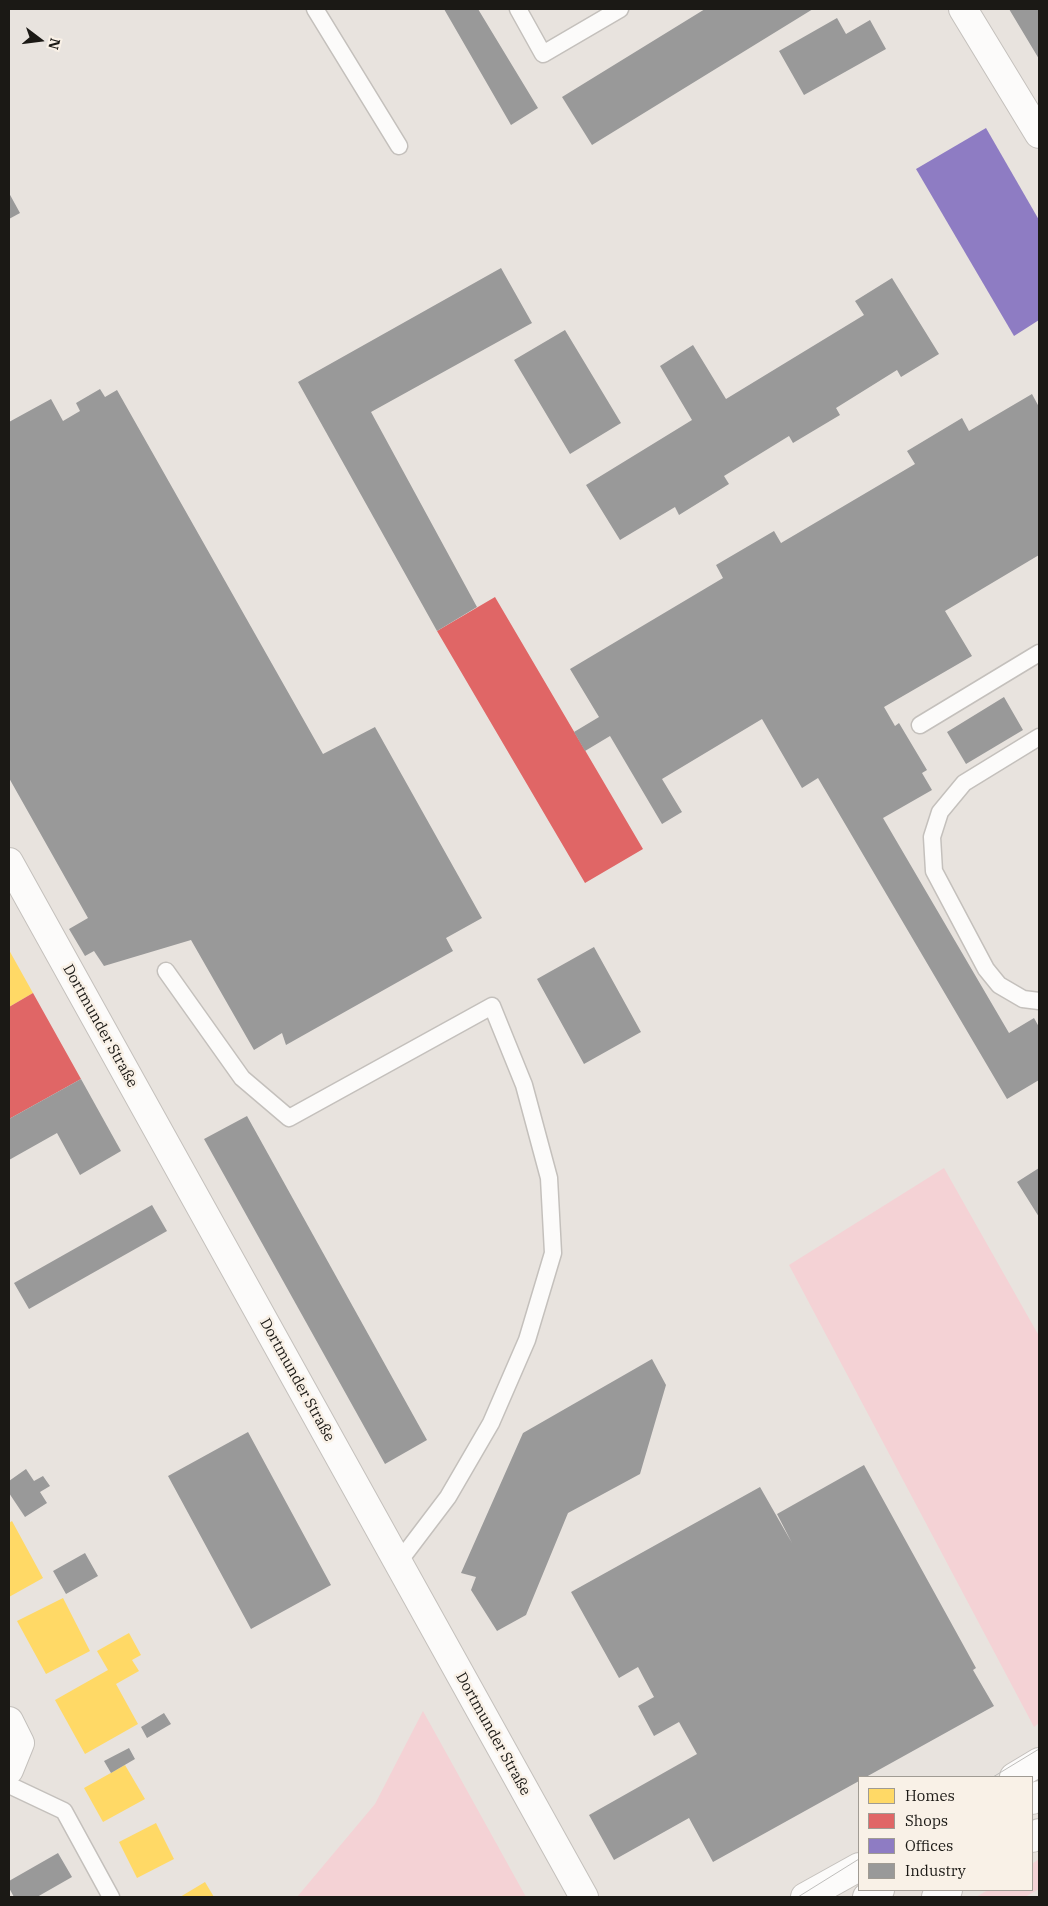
<!DOCTYPE html>
<meta charset="utf-8">
<style>
body{margin:0}
#map{position:relative;width:1048px;height:1906px;overflow:hidden;background:#e8e3de;font-family:"IBM Plex Serif",serif}
canvas{display:block}
.frame{position:absolute;inset:0;border:10px solid #1b1915;pointer-events:none}
.legend{position:absolute;left:858px;top:1776px;width:175px;height:115px;box-sizing:border-box;background:#f9f1e7;border:1px solid #a09b93;margin:0;padding:6px 9px;list-style:none;font-size:15px;color:#1b1915}
.legend li{display:flex;align-items:center;gap:10px;height:25px}
.legend b{width:25px;border:1px solid #a09b93}
.north{position:absolute;left:15px;top:15px;width:50px;height:50px;-webkit-text-stroke:4px #f9f1e7;paint-order:stroke;rotate:105deg;font-size:14px;font-weight:700;line-height:20px;text-align:center;color:#1b1915}
.north::after{content:'';display:block;margin:auto;width:18px;height:22px;background:#1b1915;clip-path:polygon(50% 0,100% 100%,50% 72%,0 100%)}
</style>
<div id="map">
<canvas width="1048" height="1906"></canvas>
<div class="frame"></div>
<ul class="legend">
<li><b style="height:14px;background:#ffd966"></b>Homes</li>
<li><b style="height:14px;background:#e06666"></b>Shops</li>
<li><b style="height:14px;background:#8e7cc3"></b>Offices</li>
<li><b style="height:14px;background:#999"></b>Industry</li>
</ul>
<div class="north">N</div>
</div>
<script>
const ctx = document.querySelector('canvas').getContext('2d');
ctx.lineJoin = 'round';
function fill(path, color) {
  ctx.fillStyle = color;
  ctx.fill(path, 'evenodd');
}
function toPath(rows) {
  const path = new Path2D();
  for (const r of rows) {
    path.moveTo(r[0], r[1]);
    for (let i = 2; i < r.length; i += 2) path.lineTo(r[i], r[i + 1]);
  }
  return path;
}
function trace(path, color, width, dash) {
  ctx.strokeStyle = color;
  ctx.lineWidth = width;
  ctx.lineCap = dash ? 'butt' : 'round';
  ctx.setLineDash(dash || []);
  ctx.stroke(path);
}
function label(font, color, halo, rows, align = 'center') {
  ctx.font = font + ' "IBM Plex Serif",serif';
  ctx.lineWidth = 5;
  ctx.setLineDash([]);
  ctx.textBaseline = 'middle';
  ctx.strokeStyle = halo;
  ctx.fillStyle = color;
  for (const [text, x, y, turn = 0] of rows) {
    ctx.save();
    ctx.translate(x, y);
    ctx.rotate((+turn || 0) * Math.PI / 180);
    ctx.textAlign = isNaN(turn) ? turn : align;
    if (halo) ctx.strokeText(text, 0, 0);
    ctx.fillText(text, 0, 0);
    ctx.restore();
  }
}
const green = toPath([
 [944,1168,1039,1336,1039,1723,1034,1727,789,1265],
 [423,1711,526,1897,297,1897,375,1804],
 [1039,1859,1039,1889,1025,1897,976,1897,988,1890,1032,1890,1032,1864]
]);
const homes = toPath([
 [9,950,33,993,9,1007],
 [12,1521,43,1578,9,1597,9,1523],
 [63,1598,90,1651,46,1674,17,1621],
 [129,1633,141,1655,132,1660,139,1671,116,1684,138,1724,85,1754,55,1700,108,1670,97,1651],
 [125,1765,145,1799,103,1822,84,1788],
 [156,1823,174,1859,137,1878,119,1842],
 [205,1882,214,1897,180,1897]
]);
const shops = toPath([
 [495,597,643,849,585,883,437,631],
 [33,993,81,1079,9,1119,9,1007]
]);
const offices = toPath([
 [986,128,1039,220,1039,320,1014,336,916,169]
]);
const industry = toPath([
 [444,9,478,9,538,108,511,125],
 [705,9,813,9,592,145,562,97],
 [1009,9,1039,9,1039,59],
 [837,18,846,34,870,20,886,49,804,95,779,51],
 [9,193,20,213,9,219],
 [501,268,532,323,371,412,477,607,437,631,298,382],
 [892,278,939,354,901,377,897,370,836,408,840,415,793,443,789,436,724,476,729,484,679,515,675,507,620,540,586,485,692,420,660,366,693,345,726,399,864,315,855,301],
 [565,330,621,423,570,454,514,360],
 [100,389,105,397,117,390,323,754,375,727,482,918,446,938,453,951,286,1045,282,1033,254,1050,191,940,104,966,94,951,85,956,69,929,88,918,9,778,9,422,51,399,63,421,80,411,76,403],
 [1032,394,1039,407,1039,555,945,611,972,656,884,707,895,726,899,723,927,770,922,773,932,790,883,818,1009,1033,1034,1018,1039,1027,1039,1080,1007,1099,818,778,802,788,762,719,662,779,682,812,662,824,610,736,585,751,574,732,599,717,570,669,723,578,716,565,774,531,781,543,915,464,907,451,962,418,969,431],
 [1004,697,1023,730,966,764,947,732],
 [594,947,641,1032,584,1064,537,979],
 [81,1079,121,1151,80,1175,57,1133,9,1160,9,1119],
 [247,1116,427,1440,385,1464,204,1139],
 [1039,1168,1039,1217,1017,1182],
 [152,1205,167,1231,29,1309,14,1283],
 [652,1359,666,1385,640,1474,568,1513,526,1615,497,1631,471,1590,476,1577,461,1573,523,1433],
 [248,1432,331,1585,251,1629,168,1476],
 [864,1465,976,1668,973,1670,994,1706,866,1777,859,1777,859,1781,713,1862,689,1818,614,1860,589,1815,697,1754,679,1722,654,1736,638,1706,654,1697,638,1667,619,1678,571,1592,760,1487,792,1543,777,1514],
 [26,1469,34,1481,43,1476,50,1486,40,1492,47,1503,25,1517,9,1493,9,1481],
 [85,1553,98,1576,66,1594,53,1571],
 [164,1713,171,1724,147,1738,141,1727],
 [129,1748,135,1759,111,1773,104,1761],
 [58,1853,72,1877,37,1897,14,1897,9,1888,9,1881]
]);
const service = toPath([
 [315,9,399,146],
 [518,9,543,54,620,9],
 [920,725,1039,653],
 [1039,737,964,783,940,812,932,837,934,871,986,969,999,985,1023,999,1039,1001],
 [166,971,242,1078,289,1118,492,1006,524,1085,549,1178,553,1253,527,1340,491,1423,448,1497,398,1563],
 [9,1785,64,1811,111,1897]
]);
const minor = toPath([
 [963,9,1039,134],
 [9,862,584,1897],
 [9,1721,20,1743,9,1770]
]);
const tertiary = toPath([
 [1032,1800,1039,1795],
 [867,1897,880,1890]
]);
const motorway = toPath([
 [1014,1777,1039,1762],
 [1032,1838,1039,1833],
 [805,1897,859,1867],
 [936,1897,948,1890]
]);
const tram = toPath([
 [993,1777,1039,1749],
 [798,1897,859,1859]
]);
const streetNames = [
 ["Dortmunder Straße",100,1026,61],
 ["Dortmunder Straße",297,1380,61],
 ["Dortmunder Straße",493,1734,61]
];
fill(green, '#f4d2d5');
fill(homes, '#ffd966');
fill(shops, '#e06666');
fill(offices, '#8e7cc3');
fill(industry, '#999');
trace(service, '#c4c0bc', 19);
trace(minor, '#c4c0bc', 30);
trace(tertiary, '#c4c0bc', 30);
trace(motorway, '#c4c0bc', 30);
trace(service, '#fcfbfa', 16);
trace(minor, '#fcfbfa', 28);
trace(tertiary, '#fcfbfa', 28);
trace(motorway, '#fcfbfa', 28);
trace(tram, '#bfbebc', 1);
label('15px', '#1b1915', '#f9f1e7', streetNames);
</script>
